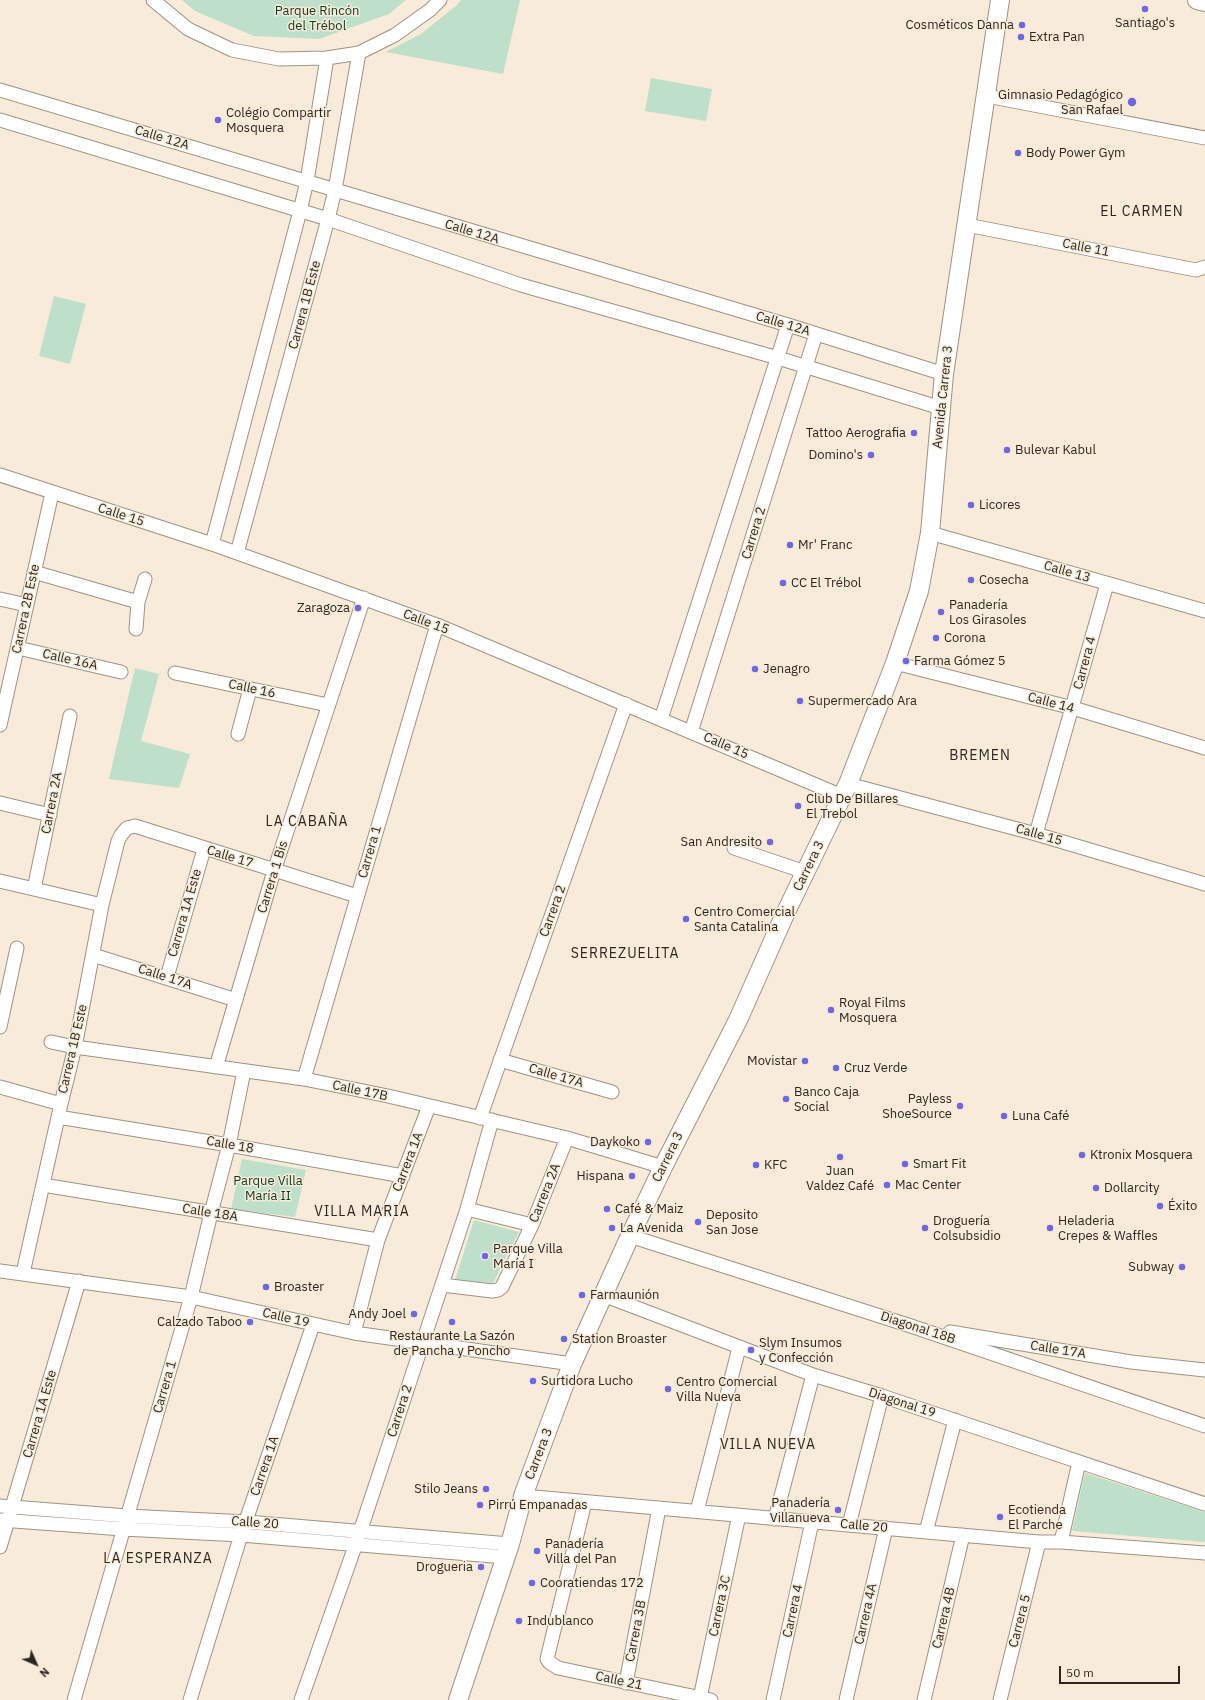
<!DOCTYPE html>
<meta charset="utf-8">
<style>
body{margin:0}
#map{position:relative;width:1205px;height:1700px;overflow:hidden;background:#f8ebd9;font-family:"IBM Plex Sans",sans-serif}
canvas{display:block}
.north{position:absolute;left:16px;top:1644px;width:40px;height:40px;-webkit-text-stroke:3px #f8ebd9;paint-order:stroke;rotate:135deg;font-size:11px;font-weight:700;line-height:16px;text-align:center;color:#2c2721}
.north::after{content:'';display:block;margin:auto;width:14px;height:18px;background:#2c2721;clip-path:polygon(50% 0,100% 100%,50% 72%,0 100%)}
.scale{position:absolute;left:1059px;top:1666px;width:121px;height:18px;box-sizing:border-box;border:2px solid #2c2721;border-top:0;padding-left:5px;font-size:12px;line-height:14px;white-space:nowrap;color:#2c2721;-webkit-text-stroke:3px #f8ebd9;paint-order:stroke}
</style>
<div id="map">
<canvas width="1205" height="1700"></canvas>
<div class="north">N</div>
<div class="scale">50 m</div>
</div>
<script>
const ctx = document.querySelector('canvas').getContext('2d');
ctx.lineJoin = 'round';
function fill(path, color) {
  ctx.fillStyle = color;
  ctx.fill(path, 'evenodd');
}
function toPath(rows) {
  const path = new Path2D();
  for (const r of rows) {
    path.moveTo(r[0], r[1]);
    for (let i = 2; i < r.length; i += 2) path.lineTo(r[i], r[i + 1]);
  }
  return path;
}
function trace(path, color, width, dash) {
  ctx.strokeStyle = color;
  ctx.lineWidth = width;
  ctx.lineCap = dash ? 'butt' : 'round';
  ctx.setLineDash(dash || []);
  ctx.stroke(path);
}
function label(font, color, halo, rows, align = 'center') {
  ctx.font = font + ' "IBM Plex Sans",sans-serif';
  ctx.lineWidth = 3;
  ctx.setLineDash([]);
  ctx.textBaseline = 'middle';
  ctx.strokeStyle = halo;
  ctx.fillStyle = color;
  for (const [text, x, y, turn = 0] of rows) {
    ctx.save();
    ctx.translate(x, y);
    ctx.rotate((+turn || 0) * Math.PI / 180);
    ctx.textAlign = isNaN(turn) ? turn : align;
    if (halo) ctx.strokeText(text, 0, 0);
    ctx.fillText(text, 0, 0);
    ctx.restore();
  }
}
const green = toPath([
 [182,0,406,0,389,14,319,39,254,36,195,11],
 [461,0,520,0,503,74,386,52,421,34,457,5],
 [651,78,712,89,706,121,645,111],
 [54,296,86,304,70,364,39,356],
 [135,668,159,674,141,741,190,754,179,788,109,779],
 [242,1159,306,1170,295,1217,231,1209],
 [474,1220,519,1232,493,1283,455,1280],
 [1085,1473,1205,1512,1205,1542,1072,1531]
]);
const street = toPath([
 [153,0,188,29,232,50,279,59,327,58,359,53,395,35,430,10,440,0],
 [0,90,788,325,944,374],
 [987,96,1205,138],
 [0,120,328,219,521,285,778,358,941,408],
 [967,225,1196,270,1205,267],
 [0,475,212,544,437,625,842,796],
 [930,533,1205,611],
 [212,544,300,211,307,181,327,58],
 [237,553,328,219,335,190,359,53],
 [34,572,138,602],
 [0,599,27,605],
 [136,629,138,602,145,579],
 [18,648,121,672],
 [895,663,1073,708,1205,748],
 [175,673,328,705],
 [661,719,788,325],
 [0,725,52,493],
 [691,732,816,334],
 [238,734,250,689],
 [848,784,1036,834,1205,884],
 [0,803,50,815],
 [1036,834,1107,584],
 [734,848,805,872],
 [0,881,102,905],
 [34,889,70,716],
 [93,955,236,1000],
 [167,977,204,849],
 [0,1027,17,948],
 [51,1042,75,1047,304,1079,388,1096,567,1138,663,1167],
 [500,1060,612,1092],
 [216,1067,274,871,364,598],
 [304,1079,437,625],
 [0,1087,61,1104],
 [58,1117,229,1145,403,1176],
 [480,1118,626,704],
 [43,1185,378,1240],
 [467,1209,532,1225],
 [630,1236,911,1326,1205,1426],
 [0,1271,191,1297,354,1333,572,1364],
 [23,1273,61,1104,75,1047,102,905,118,841,121,835,127,828,135,826,357,896],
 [442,1285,492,1291,498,1290,502,1287,532,1225,567,1138],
 [603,1295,813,1375,882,1396,1205,1504],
 [950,1332,1131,1362,1205,1370],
 [354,1333,378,1240,429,1106],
 [523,1496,1039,1542,1061,1542,1205,1553],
 [585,1502,547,1659,549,1662,558,1668,711,1700],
 [0,1506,127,1516,247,1522,510,1544],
 [697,1511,739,1348],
 [775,1519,813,1375],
 [0,1520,123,1529,241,1535,505,1557],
 [849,1525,882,1396],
 [926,1532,955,1420],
 [1061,1542,1079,1462],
 [0,1547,79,1281],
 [626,1683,659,1508],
 [700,1698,739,1515],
 [74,1700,191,1297,211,1213,229,1145,244,1071],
 [190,1700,241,1535,313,1325],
 [301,1700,360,1532,467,1209,492,1120],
 [773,1700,812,1522],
 [846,1700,886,1528],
 [924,1700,963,1535],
 [1000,1700,1039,1542]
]);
const secondary = toPath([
 [1197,0,1205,2],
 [458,1700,510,1544,523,1496,572,1364,630,1236,663,1167,738,1020,785,914,848,784,895,663,919,591,930,533,944,374,1000,0]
]);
const markers = [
 [1145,9,4,"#6d68e2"],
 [1022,25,4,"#6d68e2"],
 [1021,37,4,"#6d68e2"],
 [1132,102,5,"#6d68e2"],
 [218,120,4,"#6d68e2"],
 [1018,153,4,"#6d68e2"],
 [914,433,4,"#6d68e2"],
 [1007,450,4,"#6d68e2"],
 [871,455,4,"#6d68e2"],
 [971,505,4,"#6d68e2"],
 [790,545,4,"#6d68e2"],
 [971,580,4,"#6d68e2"],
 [783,583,4,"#6d68e2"],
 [358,608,4,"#6d68e2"],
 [941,612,4,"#6d68e2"],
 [936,638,4,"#6d68e2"],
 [906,661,4,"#6d68e2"],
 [755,669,4,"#6d68e2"],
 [800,701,4,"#6d68e2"],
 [798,806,4,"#6d68e2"],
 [770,842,4,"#6d68e2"],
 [686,919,4,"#6d68e2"],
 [831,1010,4,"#6d68e2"],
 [805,1061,4,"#6d68e2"],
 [836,1068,4,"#6d68e2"],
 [786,1099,4,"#6d68e2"],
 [960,1106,4,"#6d68e2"],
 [1004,1116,4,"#6d68e2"],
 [648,1142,4,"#6d68e2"],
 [1082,1155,4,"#6d68e2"],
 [840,1157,4,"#6d68e2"],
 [905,1164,4,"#6d68e2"],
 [756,1165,4,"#6d68e2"],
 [632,1176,4,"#6d68e2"],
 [887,1185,4,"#6d68e2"],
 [1096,1188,4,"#6d68e2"],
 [1160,1206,4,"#6d68e2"],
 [607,1209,4,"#6d68e2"],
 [698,1222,4,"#6d68e2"],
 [612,1228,4,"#6d68e2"],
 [925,1228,4,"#6d68e2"],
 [1050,1228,4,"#6d68e2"],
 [485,1256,4,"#6d68e2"],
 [1182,1267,4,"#6d68e2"],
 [266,1287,4,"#6d68e2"],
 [582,1295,4,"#6d68e2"],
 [414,1314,4,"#6d68e2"],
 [250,1322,4,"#6d68e2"],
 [452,1322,4,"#6d68e2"],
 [564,1339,4,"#6d68e2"],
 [751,1350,4,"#6d68e2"],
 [533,1381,4,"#6d68e2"],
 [668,1389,4,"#6d68e2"],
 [486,1489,4,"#6d68e2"],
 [480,1505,4,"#6d68e2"],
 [838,1510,4,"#6d68e2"],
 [1000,1517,4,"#6d68e2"],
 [537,1551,4,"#6d68e2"],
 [481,1567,4,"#6d68e2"],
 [532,1583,4,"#6d68e2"],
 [519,1621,4,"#6d68e2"]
];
const parkNames = [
 ["Parque Rincón",317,11],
 ["del Trébol",317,26],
 ["Parque Villa",268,1181],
 ["María II",268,1196]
];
const poiNames = [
 ["Santiago's",1145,23,"center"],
 ["Cosméticos Danna",1014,25,"right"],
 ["Extra Pan",1029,37],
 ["Gimnasio Pedagógico",1123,95,"right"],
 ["San Rafael",1123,110,"right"],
 ["Colégio Compartir",226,113],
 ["Mosquera",226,128],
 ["Body Power Gym",1026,153],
 ["Tattoo Aerografia",906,433,"right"],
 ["Bulevar Kabul",1015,450],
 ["Domino's",863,455,"right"],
 ["Licores",979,505],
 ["Mr' Franc",798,545],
 ["Cosecha",979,580],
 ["CC El Trébol",791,583],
 ["Panadería",949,605],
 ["Los Girasoles",949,620],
 ["Zaragoza",350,608,"right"],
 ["Corona",944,638],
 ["Farma Gómez 5",914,661],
 ["Jenagro",763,669],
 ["Supermercado Ara",808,701],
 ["Club De Billares",806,799],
 ["El Trebol",806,814],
 ["San Andresito",762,842,"right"],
 ["Centro Comercial",694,912],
 ["Santa Catalina",694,927],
 ["Royal Films",839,1003],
 ["Mosquera",839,1018],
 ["Movistar",797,1061,"right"],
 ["Cruz Verde",844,1068],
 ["Banco Caja",794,1092],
 ["Social",794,1107],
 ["Payless",952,1099,"right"],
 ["ShoeSource",952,1114,"right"],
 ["Luna Café",1012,1116],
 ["Daykoko",640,1142,"right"],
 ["Ktronix Mosquera",1090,1155],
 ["Smart Fit",913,1164],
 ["KFC",764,1165],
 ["Juan",840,1171,"center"],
 ["Valdez Café",840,1186,"center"],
 ["Hispana",624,1176,"right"],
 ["Mac Center",895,1185],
 ["Dollarcity",1104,1188],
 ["Éxito",1168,1206],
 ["Café & Maiz",615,1209],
 ["Deposito",706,1215],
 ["San Jose",706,1230],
 ["Droguería",933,1221],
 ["Colsubsidio",933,1236],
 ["Heladeria",1058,1221],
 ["Crepes & Waffles",1058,1236],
 ["La Avenida",620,1228],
 ["Parque Villa",493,1249],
 ["María I",493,1264],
 ["Subway",1174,1267,"right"],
 ["Broaster",274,1287],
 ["Farmaunión",590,1295],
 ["Andy Joel",406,1314,"right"],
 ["Calzado Taboo",242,1322,"right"],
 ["Restaurante La Sazón",452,1336,"center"],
 ["de Pancha y Poncho",452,1351,"center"],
 ["Station Broaster",572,1339],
 ["Slym Insumos",759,1343],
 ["y Confección",759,1358],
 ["Surtidora Lucho",541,1381],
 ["Centro Comercial",676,1382],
 ["Villa Nueva",676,1397],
 ["Stilo Jeans",478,1489,"right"],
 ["Panadería",830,1503,"right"],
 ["Villanueva",830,1518,"right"],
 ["Pirrú Empanadas",488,1505],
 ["Ecotienda",1008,1510],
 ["El Parche",1008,1525],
 ["Panadería",545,1544],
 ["Villa del Pan",545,1559],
 ["Drogueria",473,1567,"right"],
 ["Cooratiendas 172",540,1583],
 ["Indublanco",527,1621]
];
const streetNames = [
 ["Calle 12A",162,138,17],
 ["Calle 12A",472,232,17],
 ["Calle 11",1086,248,11],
 ["Carrera 1B Este",305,305,-75],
 ["Calle 12A",783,324,17],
 ["Avenida Carrera 3",943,397,-84],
 ["Calle 15",121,515,18],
 ["Carrera 2",754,533,-73],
 ["Calle 13",1067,572,16],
 ["Carrera 2B Este",26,609,-78],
 ["Calle 15",426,622,21],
 ["Calle 16A",70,660,13],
 ["Carrera 4",1085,663,-75],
 ["Calle 16",252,689,12],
 ["Calle 14",1051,703,15],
 ["Calle 15",726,746,23],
 ["Carrera 2A",52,803,-79],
 ["Calle 15",1039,835,16],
 ["Carrera 1",370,852,-74],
 ["Calle 17",230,857,17],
 ["Carrera 3",809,866,-64],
 ["Carrera 1 Bis",273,877,-73],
 ["Carrera 2",553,911,-70],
 ["Carrera 1A Este",185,913,-74],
 ["Calle 17A",165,977,18],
 ["Carrera 1B Este",73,1049,-77],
 ["Calle 17A",556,1076,16],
 ["Calle 17B",360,1091,12],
 ["Calle 18",230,1145,10],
 ["Carrera 3",668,1157,-64],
 ["Carrera 1A",408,1162,-69],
 ["Carrera 2A",545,1193,-68],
 ["Calle 18A",210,1213,9],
 ["Calle 19",286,1318,13],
 ["Diagonal 18B",918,1328,18],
 ["Calle 17A",1058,1350,9],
 ["Carrera 1",165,1387,-74],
 ["Diagonal 19",902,1403,18],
 ["Carrera 2",400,1411,-72],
 ["Carrera 1A Este",40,1414,-74],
 ["Carrera 3",539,1454,-69],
 ["Carrera 1A",265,1466,-71],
 ["Calle 20",255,1523,4],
 ["Calle 20",864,1526,5],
 ["Carrera 3C",720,1606,-78],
 ["Carrera 4",793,1611,-78],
 ["Carrera 4A",866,1614,-77],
 ["Carrera 4B",944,1618,-77],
 ["Carrera 5",1020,1621,-76],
 ["Carrera 3B",636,1631,-79],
 ["Calle 21",619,1681,12]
];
const neighbourhoodNames = [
 ["EL CARMEN",1142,212],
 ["BREMEN",980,756],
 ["LA CABAÑA",307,822],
 ["SERREZUELITA",625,954],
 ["VILLA MARIA",362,1212],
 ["VILLA NUEVA",768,1445],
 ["LA ESPERANZA",158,1559]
];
fill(green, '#bedfc9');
trace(street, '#9e9382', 15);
trace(secondary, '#9e9382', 20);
trace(street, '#fff', 13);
trace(secondary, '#fff', 18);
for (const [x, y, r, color] of markers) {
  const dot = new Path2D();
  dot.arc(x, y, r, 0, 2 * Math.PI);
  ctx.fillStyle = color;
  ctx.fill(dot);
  trace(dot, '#f8ebd9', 1.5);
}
label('13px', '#0a3a22', '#f8ebd9', parkNames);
label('13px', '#2c2721', '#f8ebd9', poiNames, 'left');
label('13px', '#2c2721', '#f8ebd9', streetNames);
ctx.letterSpacing = '1px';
label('14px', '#2c2721', '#f8ebd9', neighbourhoodNames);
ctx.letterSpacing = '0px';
</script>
